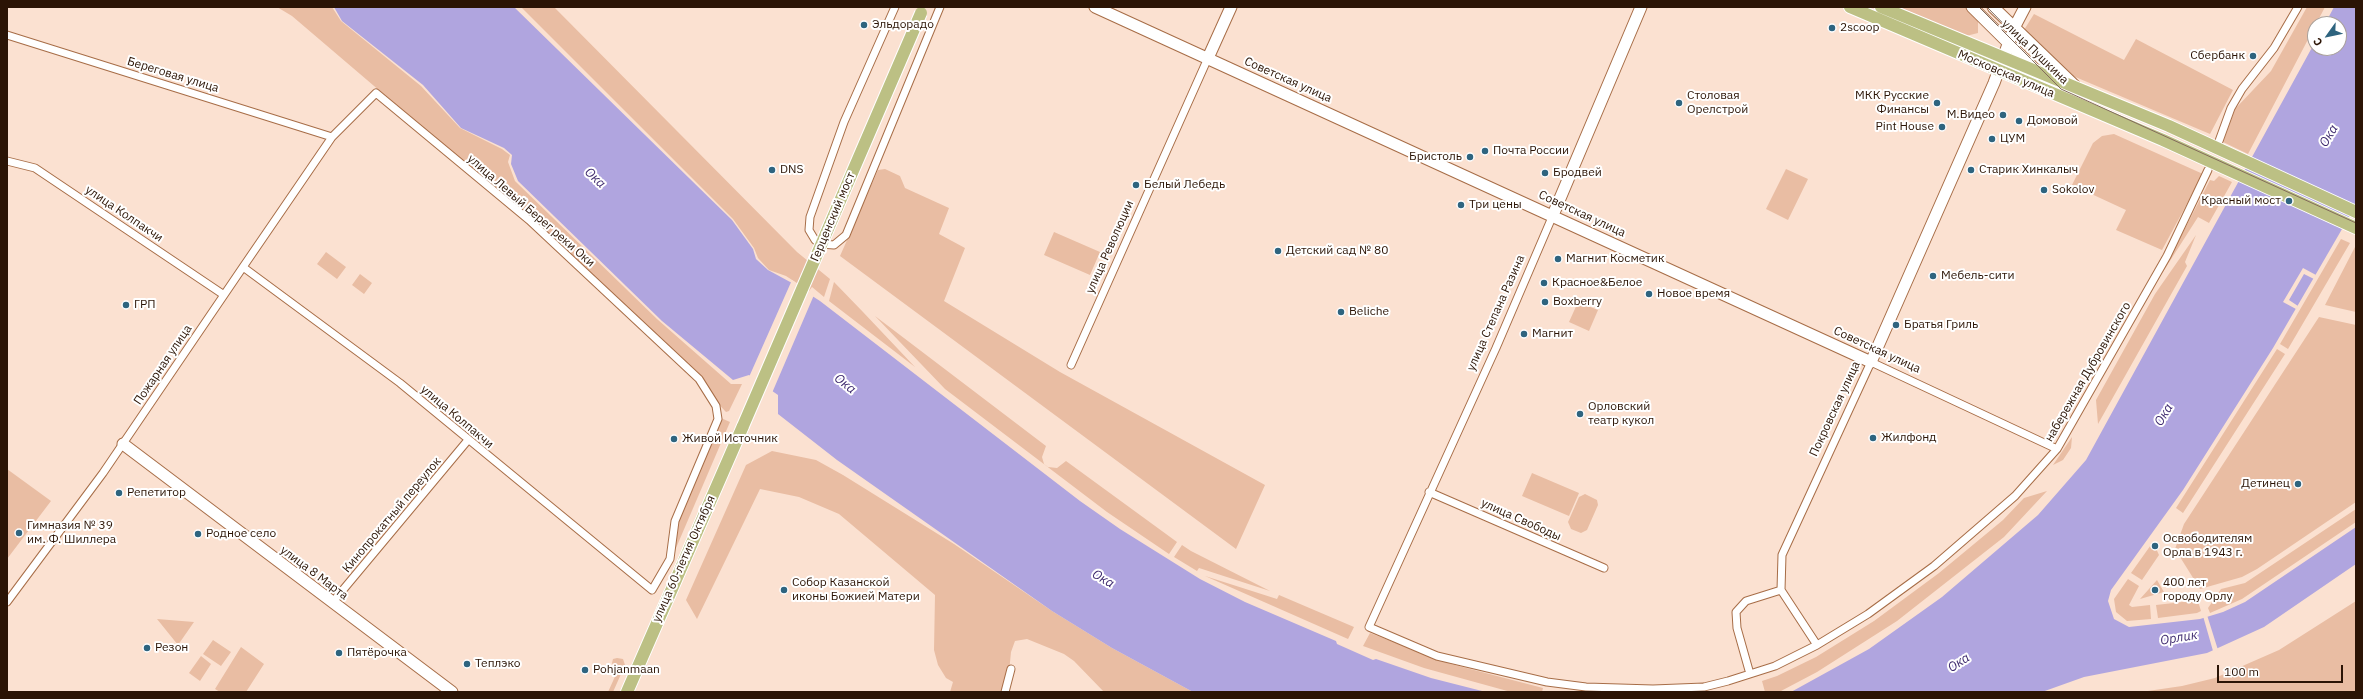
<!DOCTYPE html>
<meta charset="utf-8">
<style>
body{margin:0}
#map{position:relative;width:2363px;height:699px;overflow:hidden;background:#fbe1d1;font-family:"IBM Plex Sans",sans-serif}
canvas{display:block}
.frame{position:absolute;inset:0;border:8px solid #2b1405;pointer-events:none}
.north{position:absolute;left:2307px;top:16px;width:40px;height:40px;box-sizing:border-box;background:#fff;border:1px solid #aaa19b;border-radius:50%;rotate:237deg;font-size:11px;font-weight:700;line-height:16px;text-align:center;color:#2b1405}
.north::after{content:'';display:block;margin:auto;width:14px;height:18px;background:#2e647f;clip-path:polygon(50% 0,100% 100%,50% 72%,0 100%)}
.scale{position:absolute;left:2217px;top:665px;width:126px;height:18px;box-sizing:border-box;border:2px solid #2b1405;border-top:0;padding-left:5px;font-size:12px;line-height:14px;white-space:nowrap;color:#2b1405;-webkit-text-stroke:3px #fff;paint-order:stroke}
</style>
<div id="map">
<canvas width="2363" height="699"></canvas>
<div class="frame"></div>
<div class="north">С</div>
<div class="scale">100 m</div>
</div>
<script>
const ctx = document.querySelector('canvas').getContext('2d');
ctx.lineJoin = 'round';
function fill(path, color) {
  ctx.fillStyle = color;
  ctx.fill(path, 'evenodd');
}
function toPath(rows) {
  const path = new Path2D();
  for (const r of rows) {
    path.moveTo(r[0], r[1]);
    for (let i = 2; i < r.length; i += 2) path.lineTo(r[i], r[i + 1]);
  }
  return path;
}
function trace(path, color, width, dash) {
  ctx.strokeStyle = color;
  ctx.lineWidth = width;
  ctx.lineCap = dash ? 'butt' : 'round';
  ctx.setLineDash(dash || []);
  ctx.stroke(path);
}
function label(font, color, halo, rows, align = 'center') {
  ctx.font = font + ' "IBM Plex Sans",sans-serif';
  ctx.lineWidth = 4;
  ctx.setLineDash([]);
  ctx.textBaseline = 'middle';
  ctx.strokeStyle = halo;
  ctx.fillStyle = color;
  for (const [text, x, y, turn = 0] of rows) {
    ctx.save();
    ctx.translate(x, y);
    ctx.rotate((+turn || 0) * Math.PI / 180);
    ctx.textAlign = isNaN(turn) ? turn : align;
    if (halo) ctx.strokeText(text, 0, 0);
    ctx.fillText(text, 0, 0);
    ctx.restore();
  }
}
const green = toPath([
 [277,7,332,7,341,21,421,86,460,128,502,149,510,155,508,162,515,181,657,319,731,384,742,384,729,411,726,412,711,396,701,379,530,219,292,16],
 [521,7,554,7,797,252,830,279,824,297,812,287,809,291,786,276,769,270,758,258,754,248,733,219],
 [1899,7,1966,7,1978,20,1978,33,1966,36],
 [2307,7,2325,7,2248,154,2223,142,2235,109,2271,71],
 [2034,14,2124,60,2136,39,2233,90,2210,134,2073,76,2024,30],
 [2114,134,2203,174,2162,250,2116,230,2126,210,2072,185,2093,143,2102,136],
 [885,169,900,176,905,188,949,208,939,234,965,248,944,301,1060,372,1265,485,1236,549,840,256,878,170],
 [1786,169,1808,179,1788,220,1766,209],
 [2219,176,2232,182,2209,223,2198,217,2161,275,2210,180,2214,181],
 [1054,232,1100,252,1090,275,1044,255],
 [2196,235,2185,262,2187,266,2098,424,2096,400,2155,294],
 [2341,239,2350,243,2288,349,2280,344],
 [2356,245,2356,312,2325,305],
 [326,252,346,267,337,279,317,264],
 [360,274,372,283,364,294,352,285],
 [834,282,863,312,915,367,829,301],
 [1578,302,1598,310,1589,331,1569,322],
 [875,316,1046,446,1042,457,1044,464,1048,467,1057,468,1066,461,1177,542,1169,554,1107,512,945,389],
 [2319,317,2356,325,2356,502,2257,569,2242,577,2200,589,2175,549,2184,524],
 [2277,349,2285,354,2183,513,2176,508],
 [721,418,730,422,673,555,677,524],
 [2072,437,2071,448,2063,460,2053,465],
 [772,451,816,460,843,475,954,544,1052,611,1112,648,1193,692,1104,692,1074,661,1064,654,1027,639,1015,641,1011,652,1008,683,1004,692,950,692,953,682,946,678,938,665,934,650,935,595,839,514,799,497,760,489,697,619,686,600,746,465],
 [7,469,51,501,7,559],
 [1532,473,1579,493,1569,516,1522,496],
 [2047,491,2004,537,1897,621,1817,672,1781,691,1765,692,1762,681,1777,676,1816,657,1874,621,1939,573,2003,520,2024,498],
 [1585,494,1597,500,1598,505,1587,530,1581,533,1571,529,1568,522,1579,497],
 [2356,509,2356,522,2242,599,2210,613,2208,608,2221,589,2245,583],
 [2153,542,2159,555,2142,580,2131,573],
 [1182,545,1191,551,1270,591,1199,568,1197,571,1174,557],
 [1205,576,1277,599,1279,595,1354,627,1348,639],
 [2128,579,2139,586,2129,605,2132,607,2150,605,2151,619,2127,621,2116,612,2114,599],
 [2157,580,2164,592,2140,599],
 [2196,595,2201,611,2197,613,2158,618,2156,605,2191,601,2190,598],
 [2356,601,2356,692,2141,692,2182,686,2215,678,2279,650],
 [157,619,194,622,178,645],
 [1370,633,1451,664,1543,688,1542,692,1511,692,1424,668,1363,646],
 [213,640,231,652,221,666,203,654],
 [241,647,264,664,246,692,220,692,215,689],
 [201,656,211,664,200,681,189,673],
 [617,658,623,659,625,665,613,692,608,692,618,670,614,667,612,663,613,659]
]);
const water = toPath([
 [334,7,514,7,732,220,753,249,756,259,768,270,792,283,820,301,1080,501,1120,529,1200,579,1245,602,1336,641,1337,644,1373,660,1376,659,1431,678,1486,692,1193,692,1112,648,1052,611,837,460,778,414,778,395,749,375,733,380,662,321,518,181,511,164,512,155,504,148,461,128,423,85,342,21],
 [2334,7,2356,7,2356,205,2273,348,2183,490,2111,590,2108,601,2114,619,2129,627,2200,619,2223,612,2245,602,2356,527,2356,564,2264,627,2207,653,2084,677,2042,692,1791,692,1869,649,1942,597,2038,515,2086,460,2315,42,2315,48,2339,48,2339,24,2325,24]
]);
const pier = toPath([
 [2303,268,2316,275,2314,279,2304,274,2289,300,2298,306,2296,309,2283,302],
 [792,280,814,295,772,393,749,377],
 [2207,615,2218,650,2213,651,2203,616]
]);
const street = toPath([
 [895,7,844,122,810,217,809,230,815,240,821,244,834,245,846,235,940,7],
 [7,35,332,137],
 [2219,141,2231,108,2242,89,2274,48,2298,7],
 [7,161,35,168,224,295],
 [1553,215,1496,348,1369,627,1437,656,1547,682,1586,687,1653,689,1704,687,1728,681,1775,666,1817,645,1868,614,1934,566,2015,496,2057,449,2167,256,2208,170],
 [1071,365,1208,58],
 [1429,492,1604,568],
 [7,602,103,473,243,267,332,137,376,93,529,220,699,379,716,406,718,419,675,521,670,559,652,590,400,383,243,267],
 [332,603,468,440],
 [1817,645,1781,590,1782,555,1871,362,2057,449],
 [1750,674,1737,628,1736,612,1746,601,1781,590],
 [1005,692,1011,669]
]);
const secondary = toPath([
 [1095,7,1871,362,1994,83,2014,28,2025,7],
 [1972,7,2061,95],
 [1993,7,2075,86],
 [1208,58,1231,7],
 [1553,215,1641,7],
 [123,444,452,692]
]);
const primary = toPath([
 [1850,7,2163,140,2356,228],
 [1881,7,2169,126,2356,212],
 [627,692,743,426]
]);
const tram = toPath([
 [1979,7,2061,89,2356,223],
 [1987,7,2029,50]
]);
const primaryBridge = toPath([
 [743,426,921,13]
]);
const markers = [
 [864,25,4,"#2e647f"],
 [1832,28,4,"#2e647f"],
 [2253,56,4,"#2e647f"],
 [1679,103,4,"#2e647f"],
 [1937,103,4,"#2e647f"],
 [2003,115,4,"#2e647f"],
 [2019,121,4,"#2e647f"],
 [1942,127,4,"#2e647f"],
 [1992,139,4,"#2e647f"],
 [1485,151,4,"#2e647f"],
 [1470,157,4,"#2e647f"],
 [772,170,4,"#2e647f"],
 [1971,170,4,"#2e647f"],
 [1545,173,4,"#2e647f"],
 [1136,185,4,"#2e647f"],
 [2044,190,4,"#2e647f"],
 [2289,201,4,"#2e647f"],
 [1461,205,4,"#2e647f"],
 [1278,251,4,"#2e647f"],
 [1558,259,4,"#2e647f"],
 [1933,276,4,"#2e647f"],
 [1544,283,4,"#2e647f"],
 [1649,294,4,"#2e647f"],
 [1545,302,4,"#2e647f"],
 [126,305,4,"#2e647f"],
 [1341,312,4,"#2e647f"],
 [1896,325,4,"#2e647f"],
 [1524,334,4,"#2e647f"],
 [1580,414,4,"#2e647f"],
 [1873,438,4,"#2e647f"],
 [674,439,4,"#2e647f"],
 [2298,484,4,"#2e647f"],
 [119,493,4,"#2e647f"],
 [19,533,4,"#2e647f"],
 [198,534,4,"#2e647f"],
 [2155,546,4,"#2e647f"],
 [784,590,4,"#2e647f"],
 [2155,590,4,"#2e647f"],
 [147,648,4,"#2e647f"],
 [339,653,4,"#2e647f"],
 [467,664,4,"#2e647f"],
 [585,670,4,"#2e647f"]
];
const poiNames = [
 ["Эльдорадо",872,25],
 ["2scoop",1840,28],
 ["Сбербанк",2245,56,"right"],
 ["Столовая",1687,96],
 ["Орелстрой",1687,110],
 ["МКК Русские",1929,96,"right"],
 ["Финансы",1929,110,"right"],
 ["М.Видео",1995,115,"right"],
 ["Домовой",2027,121],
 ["Pint House",1934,127,"right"],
 ["ЦУМ",2000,139],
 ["Почта России",1493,151],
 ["Бристоль",1462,157,"right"],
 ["DNS",780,170],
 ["Старик Хинкалыч",1979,170],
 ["Бродвей",1553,173],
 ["Белый Лебедь",1144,185],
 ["Sokolov",2052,190],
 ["Красный мост",2281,201,"right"],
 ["Три цены",1469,205],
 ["Детский сад № 80",1286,251],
 ["Магнит Косметик",1566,259],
 ["Мебель-сити",1941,276],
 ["Красное&Белое",1552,283],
 ["Новое время",1657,294],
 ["Boxberry",1553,302],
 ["ГРП",134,305],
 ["Beliche",1349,312],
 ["Братья Гриль",1904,325],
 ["Магнит",1532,334],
 ["Орловский",1588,407],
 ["театр кукол",1588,421],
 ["Жилфонд",1881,438],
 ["Живой Источник",682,439],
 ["Детинец",2290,484,"right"],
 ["Репетитор",127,493],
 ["Гимназия № 39",27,526],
 ["им. Ф. Шиллера",27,540],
 ["Родное село",206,534],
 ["Освободителям",2163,539],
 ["Орла в 1943 г.",2163,553],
 ["Собор Казанской",792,583],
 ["иконы Божией Матери",792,597],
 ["400 лет",2163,583],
 ["городу Орлу",2163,597],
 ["Резон",155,648],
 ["Пятёрочка",347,653],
 ["Теплэко",475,664],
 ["Pohjanmaan",593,670]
];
const streetNames = [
 ["улица Пушкина",2035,52,44],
 ["Московская улица",2006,74,23],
 ["Береговая улица",173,75,17],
 ["Советская улица",1288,80,24],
 ["улица Левый Берег реки Оки",531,211,41],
 ["улица Колпакчи",124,214,34],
 ["Советская улица",1582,214,25],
 ["Герценский мост",833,217,-67],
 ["улица Революции",1110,247,-66],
 ["улица Степана Разина",1496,313,-66],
 ["Советская улица",1877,350,25],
 ["Пожарная улица",163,365,-56],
 ["набережная Дубровинского",2088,372,-60],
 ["Покровская улица",1835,409,-65],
 ["улица Колпакчи",457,417,40],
 ["Кинопрокатный переулок",392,515,-50],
 ["улица Свободы",1521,520,24],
 ["улица 60-летия Октября",684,559,-66],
 ["улица 8 Марта",314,573,37]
];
const waterNames = [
 ["Ока",2329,136,-59],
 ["Ока",595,178,43],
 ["Ока",845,384,38],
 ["Ока",2164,415,-59],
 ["Ока",1103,579,30],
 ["Орлик",2179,638,-9],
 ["Ока",1959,663,-34]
];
fill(green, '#e9bda3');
fill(water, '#b0a5df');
fill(pier, '#fbe1d1');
trace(street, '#a76d47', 9);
trace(secondary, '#a76d47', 13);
trace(primary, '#fff', 14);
trace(street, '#fff', 7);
trace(secondary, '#fff', 11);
trace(primary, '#bcc084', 12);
trace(tram, '#836b5b', 1);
trace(primaryBridge, '#fff', 14, []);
trace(primaryBridge, '#bcc084', 12);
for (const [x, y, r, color] of markers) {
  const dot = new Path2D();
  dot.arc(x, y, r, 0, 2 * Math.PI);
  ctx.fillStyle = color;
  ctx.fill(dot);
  trace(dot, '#fff', 1.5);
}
label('12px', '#2b1405', '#fff', poiNames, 'left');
label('12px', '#2b1405', '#fff', streetNames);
label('italic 13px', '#3e2a6e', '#fff', waterNames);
</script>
